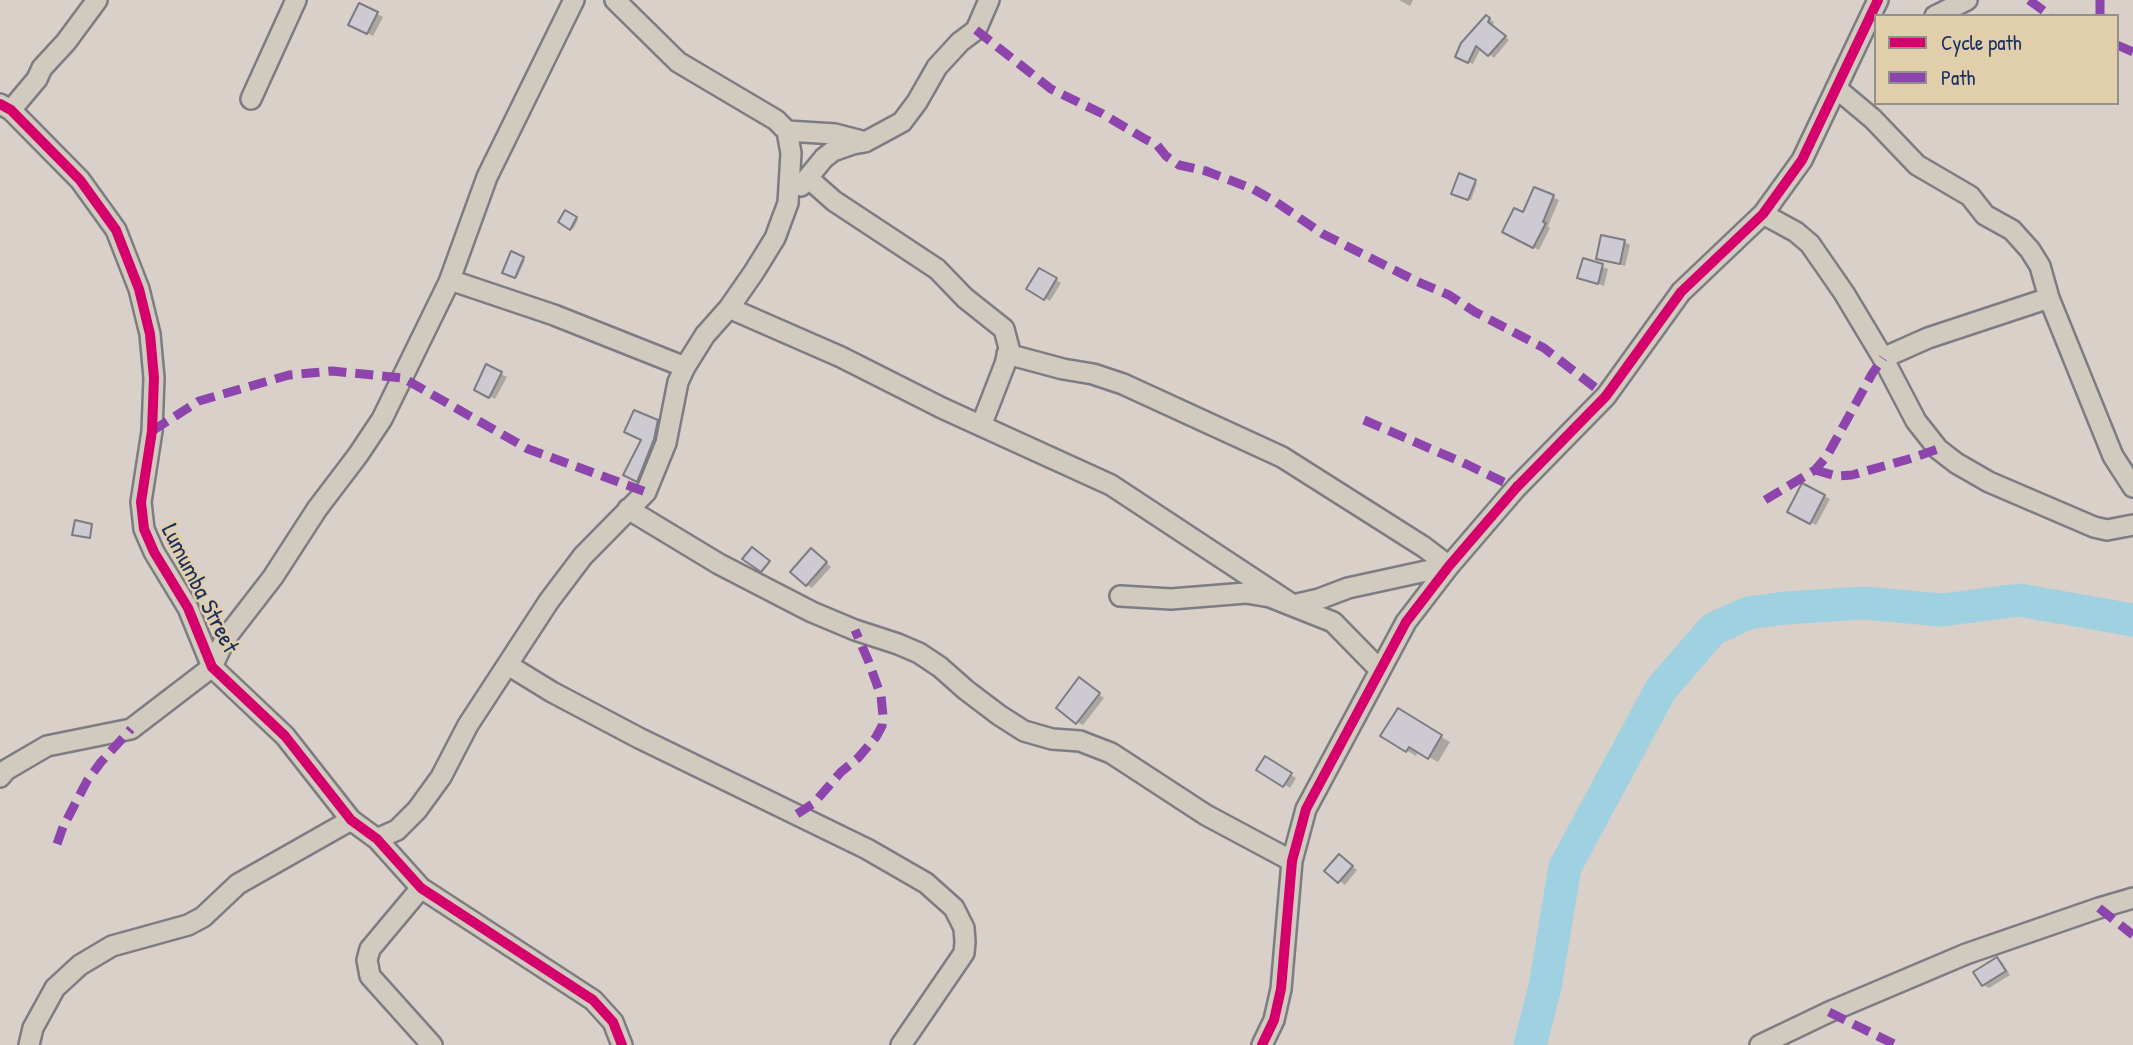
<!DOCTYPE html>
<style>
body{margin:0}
#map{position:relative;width:2133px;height:1045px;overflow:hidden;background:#d8d0c9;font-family:"Patrick Hand",sans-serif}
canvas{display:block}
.legend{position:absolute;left:1874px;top:14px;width:245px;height:91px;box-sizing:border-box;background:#e1cfac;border:2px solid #928f8d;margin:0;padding:9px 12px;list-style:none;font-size:21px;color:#1b2f5e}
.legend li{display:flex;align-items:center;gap:14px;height:35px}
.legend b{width:35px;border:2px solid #928f8d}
</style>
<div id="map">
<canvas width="2133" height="1045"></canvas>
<ul class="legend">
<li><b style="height:9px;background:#d6006c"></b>Cycle path</li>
<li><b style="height:9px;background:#8e44ad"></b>Path</li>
</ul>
</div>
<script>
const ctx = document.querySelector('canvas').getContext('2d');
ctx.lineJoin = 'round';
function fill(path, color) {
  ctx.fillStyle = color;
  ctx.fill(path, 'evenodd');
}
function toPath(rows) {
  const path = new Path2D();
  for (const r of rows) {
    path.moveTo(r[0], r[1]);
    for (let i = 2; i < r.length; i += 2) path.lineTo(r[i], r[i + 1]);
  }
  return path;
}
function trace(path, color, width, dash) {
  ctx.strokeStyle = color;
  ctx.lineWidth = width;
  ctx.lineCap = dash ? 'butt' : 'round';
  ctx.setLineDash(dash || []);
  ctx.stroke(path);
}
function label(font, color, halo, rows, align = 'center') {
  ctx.font = font + ' "Patrick Hand",sans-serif';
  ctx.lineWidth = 5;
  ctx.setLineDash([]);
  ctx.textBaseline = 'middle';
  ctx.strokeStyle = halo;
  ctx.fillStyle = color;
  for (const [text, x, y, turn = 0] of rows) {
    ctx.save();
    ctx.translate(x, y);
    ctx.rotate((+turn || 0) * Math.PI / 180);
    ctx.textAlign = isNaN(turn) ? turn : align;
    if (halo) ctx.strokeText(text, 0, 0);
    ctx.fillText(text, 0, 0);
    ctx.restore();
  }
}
const shadow = toPath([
 [1399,0,1413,0,1410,6],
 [360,5,383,17,373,36,350,24],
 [1486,17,1494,22,1492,26,1509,40,1494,58,1481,48,1473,64,1457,56],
 [1460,176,1477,183,1471,200,1453,193],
 [1535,189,1559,200,1548,226,1550,228,1539,250,1509,235,1524,214],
 [566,212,578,220,573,229,560,222],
 [1625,242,1630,245,1625,266,1598,258],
 [512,254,525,260,517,278,504,272],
 [1584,260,1608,269,1604,286,1579,277],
 [1040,270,1061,283,1050,301,1029,289],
 [487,367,507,377,495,399,476,389],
 [657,422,663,425,643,483,626,474],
 [1803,485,1830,499,1816,525,1789,511],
 [816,554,831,567,812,588,807,585],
 [1085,683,1104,698,1083,725,1077,722],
 [1398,711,1450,742,1438,762,1418,751,1416,756,1383,736],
 [1265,759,1296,778,1290,788,1259,769],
 [1344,860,1357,870,1345,885,1327,871],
 [1997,959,2002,962,2010,975,1989,988,1983,985]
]);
const river = toPath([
 [1530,1045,1545,987,1565,867,1661,689,1713,629,1748,613,1786,608,1863,603,1942,610,2019,600,2133,620]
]);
const building = toPath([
 [359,3,378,12,367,34,348,25,359,3],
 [1486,15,1490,18,1488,22,1506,36,1488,56,1476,46,1468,63,1455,57,1461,43,1486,15],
 [1459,173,1476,180,1468,200,1451,194,1459,173],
 [1534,187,1554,195,1543,222,1546,223,1533,248,1502,232,1514,208,1523,212,1534,187],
 [565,210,577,217,570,230,558,222,565,210],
 [1601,235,1625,240,1620,264,1596,259,1601,235],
 [511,251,524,257,515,278,502,273,511,251],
 [1583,258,1603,264,1598,284,1577,278,1583,258],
 [1039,268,1057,278,1044,300,1026,289,1039,268],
 [486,364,502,372,489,398,474,390,486,364],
 [634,410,658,420,654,439,637,482,623,475,641,440,624,432,634,410],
 [1802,483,1825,495,1810,524,1787,512,1802,483],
 [75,520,92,524,90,538,72,535,75,520],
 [752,547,770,561,761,572,742,559,752,547],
 [811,548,827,562,806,586,790,572,811,548],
 [1079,677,1100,693,1076,724,1056,708,1079,677],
 [1398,708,1442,735,1428,759,1409,747,1406,752,1380,736,1398,708],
 [1265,756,1292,773,1283,787,1256,770,1265,756],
 [1339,854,1353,866,1338,883,1324,871,1339,854],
 [1997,957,2006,971,1982,986,1973,972,1997,957]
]);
const minor = toPath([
 [1935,16,1967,0],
 [1836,88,1873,119,1917,165,1970,196,1985,215,2012,230,2030,250,2040,266,2049,298,2113,456,2133,487],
 [251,99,296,0],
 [0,104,11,110,80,180,116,230,139,289,150,334,154,378,152,431,141,502,144,529,154,552,188,608,212,667,285,736,351,820,377,839,421,888,593,1000,613,1022,622,1045],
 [11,110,37,79,42,68,66,42,97,0],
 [787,131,835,134,862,141],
 [808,178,834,201,937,269,965,298,1004,329,1009,348,1005,364,981,426],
 [801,186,824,158,833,151,853,144,865,142,902,122,917,102,937,67,960,42,976,30,989,0],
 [1763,214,1796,232,1810,244,1844,293,1883,358,1916,421,1938,449,1956,463,1989,482,2094,527,2107,530,2133,525],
 [450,280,554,315,685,367],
 [729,308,841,357,942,408,1111,485,1293,605,1319,599,1348,588,1449,566],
 [1007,354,1063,369,1093,374,1123,384,1282,457,1424,547,1449,566],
 [1883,358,1928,338,2049,298],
 [628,509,719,564,812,612,855,630,898,644,919,653,940,667,966,690,999,715,1024,731,1052,739,1080,741,1111,753,1206,815,1292,861],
 [1120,596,1171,599,1246,593,1270,597,1333,622,1379,669],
 [508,665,552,692,639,738,867,849,926,883,954,908,964,928,965,942,964,953,901,1045],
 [0,777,6,770,47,746,131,729,212,667,225,639,273,577,317,509,358,455,382,419,449,282,487,177,574,0],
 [377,839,397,830,417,810,441,777,468,725,549,601,583,556,646,492,666,443,678,382,685,367,705,335,729,308,754,272,775,238,788,203,791,153,787,131,776,120,678,62,615,0],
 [421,888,370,949,367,960,370,976,432,1045],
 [29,1045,33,1028,55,988,80,965,112,946,188,925,203,917,238,884,351,820],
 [1262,1045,1274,1020,1281,989,1292,861,1306,809,1406,622,1449,566,1516,488,1606,396,1681,292,1763,214,1802,160,1878,0],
 [1760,1045,1829,1012,1966,954,2099,908,2133,898]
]);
const quiet = toPath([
 [2029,0,2051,16],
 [2100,0,2100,16],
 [976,30,1051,89,1101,113,1145,139,1157,145,1166,156,1179,165,1206,171,1253,189,1276,202,1323,234,1416,281,1449,295,1475,312,1544,348,1606,396],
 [2117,45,2133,52],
 [1364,420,1466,464,1516,488],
 [152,431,199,401,289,375,332,371,403,378,528,449,646,492],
 [1815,470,1836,476,1852,475,1909,459,1938,449],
 [1765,500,1815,470,1827,456,1872,374,1883,358],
 [797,814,814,803,841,772,858,758,876,737,882,726,883,716,881,696,868,660,855,630],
 [57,844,63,827,87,781,101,762,131,729],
 [2099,908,2133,935],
 [1829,1012,1896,1045]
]);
const cycleway = toPath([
 [0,104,11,110,80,180,116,230,139,289,150,334,154,378,152,431,141,502,144,529,154,552,188,608,212,667,285,736,351,820,377,839,421,888,593,1000,613,1022,622,1045],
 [1262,1045,1274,1020,1281,989,1292,861,1306,809,1406,622,1449,566,1516,488,1606,396,1681,292,1763,214,1802,160,1878,0]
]);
const streetNames = [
 ["Lumumba Street",199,589,63]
];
fill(shadow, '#0003');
trace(river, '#a0d1e0', 33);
fill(building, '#cdcad2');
trace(building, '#7c7c82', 2);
trace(minor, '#7c7c82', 24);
trace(minor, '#d1cabf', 19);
trace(quiet, '#8e44ad', 9, [18, 9]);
trace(cycleway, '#d6006c', 10);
label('24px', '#1b2f5e', '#e1cfac', streetNames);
</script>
